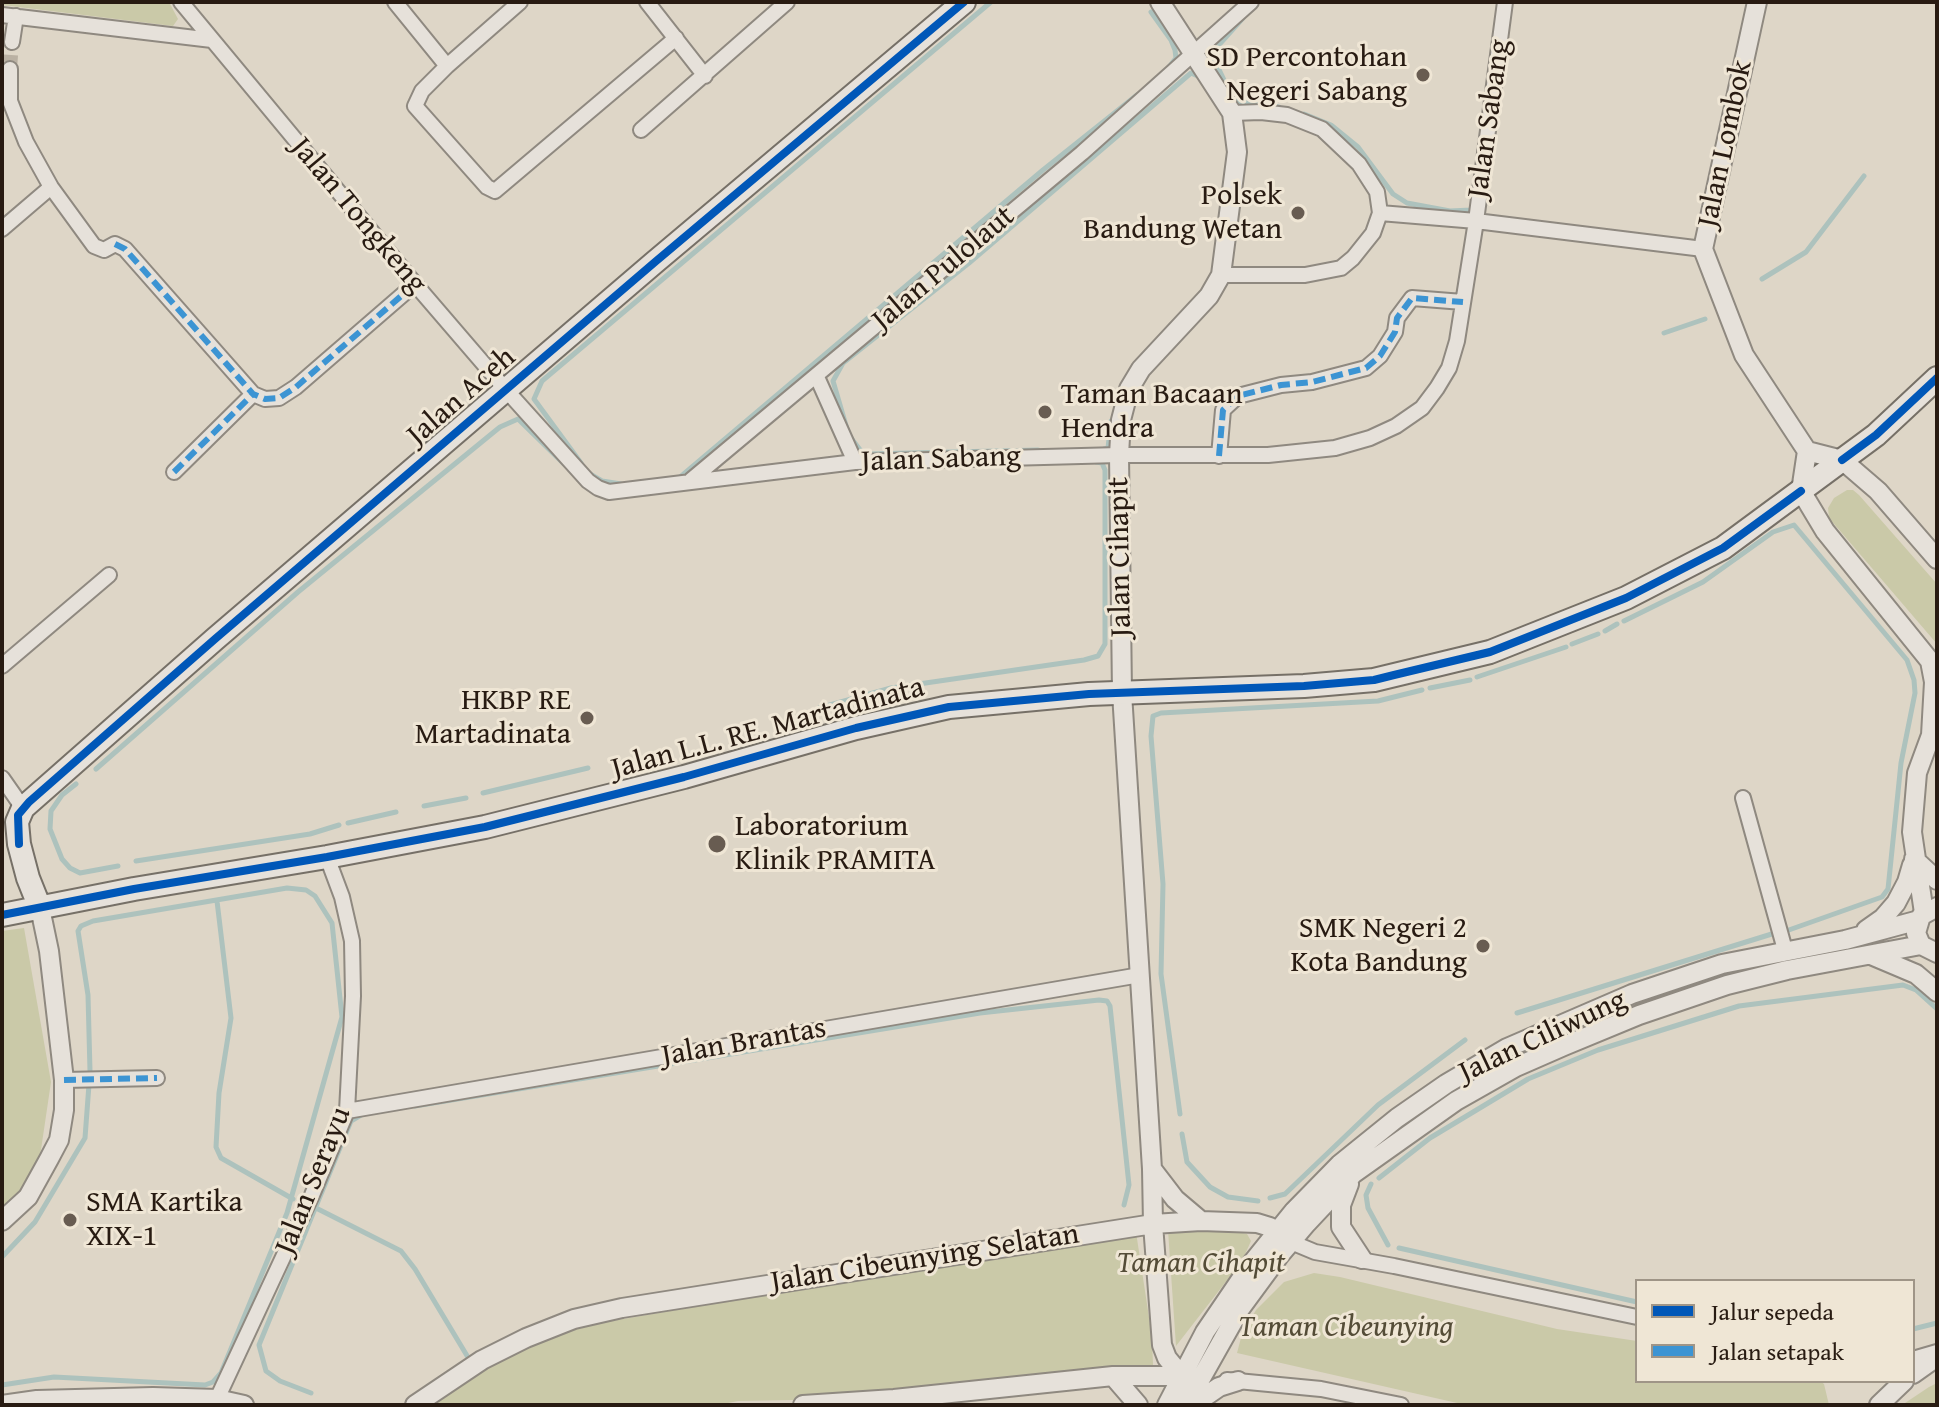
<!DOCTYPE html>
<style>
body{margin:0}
#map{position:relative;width:1939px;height:1407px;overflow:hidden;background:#ded6c7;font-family:"Gentium Book Plus",serif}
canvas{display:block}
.frame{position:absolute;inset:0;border:4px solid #281b12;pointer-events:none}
.legend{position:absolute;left:1635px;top:1279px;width:280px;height:104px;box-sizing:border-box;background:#efe6d5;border:2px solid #9f9587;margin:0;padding:10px 14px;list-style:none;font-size:24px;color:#281b12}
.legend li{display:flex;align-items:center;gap:16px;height:40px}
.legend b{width:40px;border:2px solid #9f9587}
</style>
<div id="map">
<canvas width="1939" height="1407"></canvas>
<div class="frame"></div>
<ul class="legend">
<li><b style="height:10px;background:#0057b8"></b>Jalur sepeda</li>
<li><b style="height:10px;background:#3c94d3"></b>Jalan setapak</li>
</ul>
</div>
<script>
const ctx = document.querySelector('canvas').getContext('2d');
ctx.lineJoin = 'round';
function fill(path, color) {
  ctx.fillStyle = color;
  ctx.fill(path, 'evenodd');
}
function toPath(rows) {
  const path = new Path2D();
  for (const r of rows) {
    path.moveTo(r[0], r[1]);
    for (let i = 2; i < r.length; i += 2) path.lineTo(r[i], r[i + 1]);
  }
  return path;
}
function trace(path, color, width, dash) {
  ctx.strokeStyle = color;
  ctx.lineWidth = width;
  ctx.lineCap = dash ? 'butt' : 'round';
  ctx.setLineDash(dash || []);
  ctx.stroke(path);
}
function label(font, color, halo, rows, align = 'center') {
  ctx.font = font + ' "Gentium Book Plus",serif';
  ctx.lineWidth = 6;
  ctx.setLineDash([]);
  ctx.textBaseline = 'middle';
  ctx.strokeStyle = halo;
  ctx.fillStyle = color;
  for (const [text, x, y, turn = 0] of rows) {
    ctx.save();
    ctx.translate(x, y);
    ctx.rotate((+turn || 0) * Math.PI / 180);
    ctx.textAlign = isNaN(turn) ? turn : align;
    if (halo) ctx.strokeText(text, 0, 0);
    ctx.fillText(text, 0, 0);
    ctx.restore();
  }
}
const green = toPath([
 [2,2,169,2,178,19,173,26,2,5],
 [1847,490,1853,490,1859,495,1937,584,1937,644,1829,518,1828,508,1834,498],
 [24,928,51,1082,38,1170,2,1215,2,931],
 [1168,1230,1239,1232,1247,1234,1251,1241,1242,1261,1176,1346],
 [1136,1232,1152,1337,1153,1365,1148,1374,846,1399,738,1401,718,1405,426,1405,481,1367,576,1327],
 [1314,1273,1340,1277,1557,1329,1637,1341,1637,1381,1820,1381,1824,1384,1829,1405,1466,1405,1237,1353,1242,1334,1256,1310,1284,1282],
 [1937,1383,1937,1405,1902,1405,1929,1387]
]);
const stream = toPath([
 [1151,12,1171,40,1175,50,1176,58,1169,67],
 [1243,18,1217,47,1214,59,1234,101,1279,107],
 [1304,114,1331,125,1358,147,1393,194,1407,203,1450,211,1471,210,1474,205],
 [1762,279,1806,252,1864,176],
 [1664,333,1705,319],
 [847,429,833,381,843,363,969,263,1191,73,1200,77],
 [851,438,861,451,867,454,1038,450],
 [1104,449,1108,448,1111,421],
 [581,463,534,399,542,381,991,2],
 [590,474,602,481,621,484],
 [679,478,1043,170,1137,95],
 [1624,621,1703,582,1773,532,1794,525,1907,660,1914,680,1915,693,1901,763,1888,889,1882,897,1786,931],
 [1605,631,1617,624],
 [1572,644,1598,634],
 [1477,677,1566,647],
 [1430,688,1470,680],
 [819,708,891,688,1084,660,1098,656,1105,644,1105,470,1102,463,1096,462],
 [96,769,298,592,500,427,518,419,565,465],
 [76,784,62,795,51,811,50,829,62,859,70,868,80,873,118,866],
 [483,793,588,768],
 [424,806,466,798],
 [348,823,396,812],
 [136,861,310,834,339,825],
 [217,901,231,1018,219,1093,216,1147,221,1158,293,1199],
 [1517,1013,1775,933],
 [415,1106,980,1013,1099,1000,1107,1001,1110,1006,1129,1185,1124,1205],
 [1180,1114,1161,974,1163,884,1151,736,1153,716,1161,713,1378,701,1422,690],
 [1182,1134,1187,1162,1210,1187,1228,1197,1258,1201],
 [1379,1178,1430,1138,1528,1079,1598,1050,1739,1006,1903,985,1916,990,1937,1009],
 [1371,1184,1366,1195,1368,1208,1388,1245],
 [1270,1198,1285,1194,1378,1105,1465,1040],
 [314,1207,401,1251,415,1269,469,1359],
 [1399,1248,1637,1302],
 [2,1257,35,1222,85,1138,90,1071,88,995,78,931,81,926,93,921,287,888,306,890,315,896,332,923,342,1017,287,1213,221,1373,213,1382,205,1385,54,1377,2,1385],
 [1913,1329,1937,1323],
 [311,1393,280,1381,266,1371,259,1345,351,1121,361,1115]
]);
const minorTunnel = toPath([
 [10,69,12,42]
]);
const minor = toPath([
 [181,2,415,284,507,391,588,481,598,488,609,492,855,462,1119,455,1268,455,1335,448,1370,438,1396,426,1422,408,1437,388,1449,368,1457,341,1476,221,1505,2],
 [395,2,447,66],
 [520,2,447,66,422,91,415,106,487,187,495,191,676,38],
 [647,2,705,76],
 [2,15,212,40],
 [12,42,16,16],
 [10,69,10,101,26,142,51,187,94,246,104,250,115,244,125,249,253,394,265,399,279,398,296,387,415,284],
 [1232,113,1261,112,1287,115,1322,129,1359,164,1377,192,1380,213,1476,221,1703,249],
 [641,130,787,2],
 [2,229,51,187],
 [1221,275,1305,275,1341,268,1353,258,1373,233,1380,213],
 [817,377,855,462],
 [1219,456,1223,410,1238,396,1281,385,1312,382,1366,368,1380,356,1395,332,1397,318,1412,298,1463,302],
 [174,472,253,394],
 [691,480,1082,153,1251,2],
 [2,666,109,575],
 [2,778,23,808],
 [1743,798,1785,950],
 [64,1080,157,1078],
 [347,1111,1140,975],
 [1291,1242,1315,1252,1394,1266,1637,1317],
 [1913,1359,1937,1352],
 [1227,1380,1321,1389,1401,1405],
 [217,1399,312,1195,347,1111,353,996,352,941,342,897,327,857]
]);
const tertiary = toPath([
 [1160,2,1232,113,1237,152,1221,275,1209,296,1141,369,1129,389,1121,420,1119,455,1122,693,1152,1169,1153,1224,1162,1345,1167,1358,1181,1375],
 [1757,2,1703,249,1744,355,1807,451,1842,460,1878,491,1937,559],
 [1807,451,1801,491,1825,531,1930,661,1934,682,1931,735,1917,773,1912,832,1924,913],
 [1914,859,1937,880],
 [1937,907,1921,916,1916,933,1921,945,1937,953],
 [1866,930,1883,918,1896,903,1907,882,1912,865],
 [1871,955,1916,974,1937,992],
 [1152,1169,1175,1199,1201,1221],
 [1349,1184,1341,1205,1341,1227,1362,1259],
 [2,1221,28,1197,49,1159,59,1140,64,1110,64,1080,49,951,40,908],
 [1913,1374,1937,1357],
 [1113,1376,1138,1405],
 [2,1405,37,1400,153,1397,217,1399,244,1405],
 [415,1405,482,1360,526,1338,574,1319,622,1308,1153,1224,1201,1221,1257,1223,1270,1227,1291,1242],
 [803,1405,894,1399,1113,1376,1186,1376],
 [1167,1405,1205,1332,1252,1263,1294,1211,1340,1164,1397,1118,1446,1084,1507,1048,1632,994,1722,964,1845,940,1919,920],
 [1186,1405,1240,1309,1279,1256,1307,1223,1353,1174,1456,1101,1516,1067,1564,1046,1639,1015,1727,985,1787,970,1921,945],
 [1193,1405,1219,1387,1238,1381],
 [1879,1405,1904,1381]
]);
const secondary = toPath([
 [40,908,28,878,19,844,17,822,23,808,215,639,655,262,964,2],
 [2,915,134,889,327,857,485,827,684,777,856,728,949,707,1089,694,1304,686,1374,680,1490,652,1626,598,1723,548,1876,435,1937,378]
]);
const quiet = toPath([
 [115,244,125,249,253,394,265,399,279,398,296,387,415,284],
 [1219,456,1223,410,1238,396,1281,385,1312,382,1366,368,1380,356,1395,332,1397,318,1412,298,1463,302],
 [174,472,253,394],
 [64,1080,157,1078]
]);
const cycleway = toPath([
 [1842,460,1876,435,1937,378],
 [19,844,18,815,29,802,215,639,655,262,964,2],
 [2,915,134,889,327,857,485,827,684,777,856,728,949,707,1089,694,1304,686,1374,680,1394,675,1490,652,1626,598,1723,548,1801,491]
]);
const markers = [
 [1423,75,8,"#685c51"],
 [1298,213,8,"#685c51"],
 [1045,412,8,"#685c51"],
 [587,718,8,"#685c51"],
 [717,844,10,"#685c51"],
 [1483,946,8,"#685c51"],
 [70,1220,8,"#685c51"]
];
const poiNames = [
 ["SD Percontohan",1407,58],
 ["Negeri Sabang",1407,92],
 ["Polsek",1282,196],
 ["Bandung Wetan",1282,230],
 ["Taman Bacaan",1061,395,"left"],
 ["Hendra",1061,429,"left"],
 ["HKBP RE",571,701],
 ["Martadinata",571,735],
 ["Laboratorium",735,827,"left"],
 ["Klinik PRAMITA",735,861,"left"],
 ["SMK Negeri 2",1467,929],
 ["Kota Bandung",1467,963],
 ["SMA Kartika",86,1203,"left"],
 ["XIX-1",86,1237,"left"]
];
const streetNames = [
 ["Jalan Sabang",1490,119,-82],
 ["Jalan Lombok",1726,144,-78],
 ["Jalan Tongkeng",358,216,50],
 ["Jalan Pulolaut",944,269,-40],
 ["Jalan Aceh",462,397,-41],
 ["Jalan Sabang",941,460,-2],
 ["Jalan Cihapit",1121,557,-91],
 ["Jalan L.L. RE. Martadinata",768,729,-15],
 ["Jalan Ciliwung",1543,1037,-25],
 ["Jalan Brantas",744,1043,-10],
 ["Jalan Serayu",314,1181,-68],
 ["Jalan Cibeunying Selatan",925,1259,-9]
];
const parkNames = [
 ["Taman Cihapit",1201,1264],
 ["Taman Cibeunying",1346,1328]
];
fill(green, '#cac9a8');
trace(stream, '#adc2bd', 5);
trace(minorTunnel, '#bab1a3', 14, [14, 7]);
trace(minor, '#8f8980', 18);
trace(tertiary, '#8f8980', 22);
trace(secondary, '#767067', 26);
trace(minor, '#e6e1da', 14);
trace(tertiary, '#e6e1da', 18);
trace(secondary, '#e6e1da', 22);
trace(quiet, '#3c94d3', 6, [12, 6]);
trace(cycleway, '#0057b8', 8);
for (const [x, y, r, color] of markers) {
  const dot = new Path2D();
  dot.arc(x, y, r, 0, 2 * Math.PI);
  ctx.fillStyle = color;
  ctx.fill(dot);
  trace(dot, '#efe6d5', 3);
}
label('30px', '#281b12', '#efe6d5', poiNames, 'right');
label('30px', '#281b12', '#efe6d5', streetNames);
label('italic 30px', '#544c37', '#efe6d5', parkNames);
</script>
